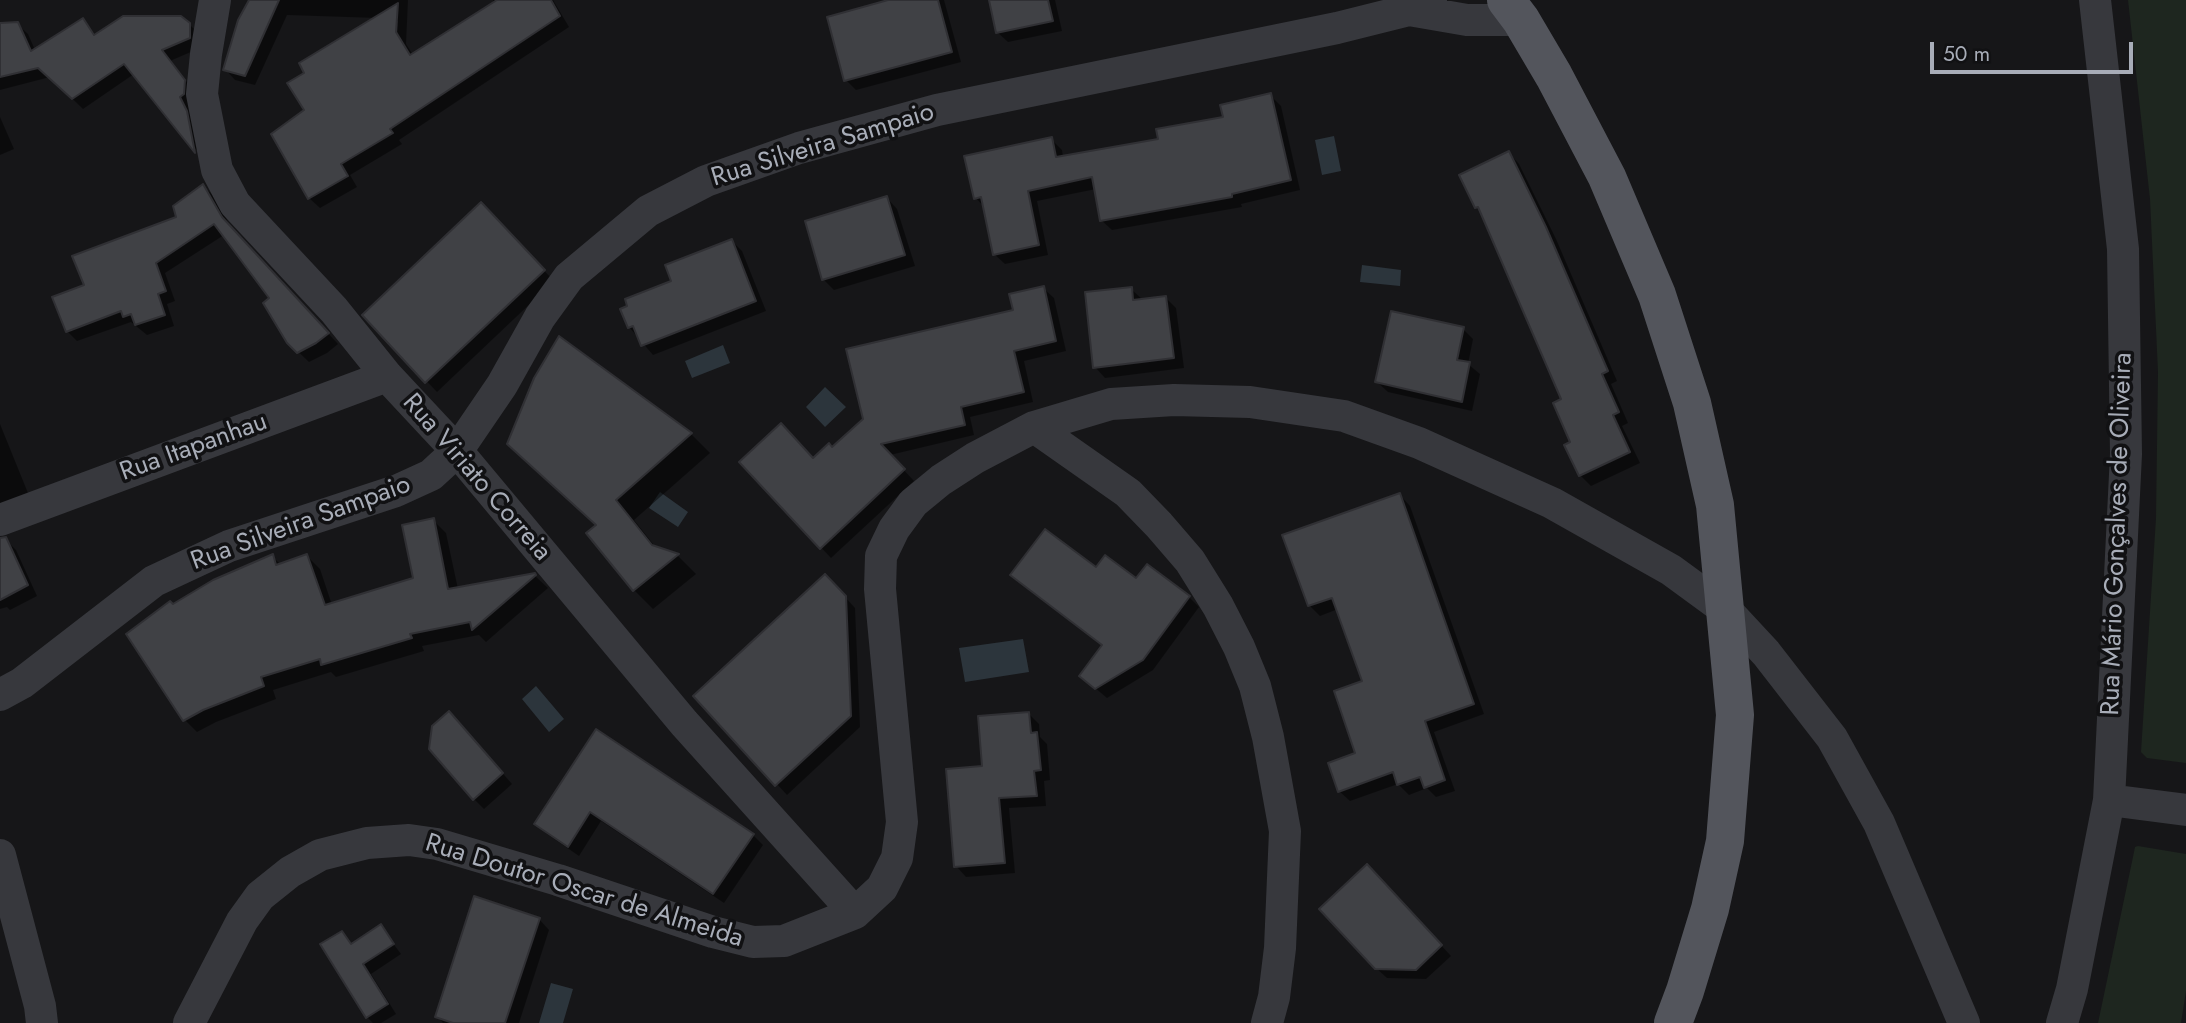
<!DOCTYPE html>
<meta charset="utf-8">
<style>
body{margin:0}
#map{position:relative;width:2186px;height:1023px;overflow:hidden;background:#161618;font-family:Jost,sans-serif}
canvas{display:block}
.scale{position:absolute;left:1930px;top:42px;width:203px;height:32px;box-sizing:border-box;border:4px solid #a8adb8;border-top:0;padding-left:9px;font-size:21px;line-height:24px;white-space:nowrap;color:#a8adb8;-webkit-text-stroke:5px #111113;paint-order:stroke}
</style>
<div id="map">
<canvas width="2186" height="1023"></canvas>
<div class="scale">50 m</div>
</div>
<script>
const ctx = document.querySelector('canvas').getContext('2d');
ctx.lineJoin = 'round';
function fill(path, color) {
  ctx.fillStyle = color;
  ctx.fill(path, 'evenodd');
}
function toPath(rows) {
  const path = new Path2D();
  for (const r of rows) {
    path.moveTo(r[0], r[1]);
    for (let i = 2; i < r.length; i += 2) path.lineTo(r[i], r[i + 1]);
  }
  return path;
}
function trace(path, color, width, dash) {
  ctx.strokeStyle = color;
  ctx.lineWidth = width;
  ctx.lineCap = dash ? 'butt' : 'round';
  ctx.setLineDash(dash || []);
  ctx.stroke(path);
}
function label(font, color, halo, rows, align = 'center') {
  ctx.font = font + ' Jost,sans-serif';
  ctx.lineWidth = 7;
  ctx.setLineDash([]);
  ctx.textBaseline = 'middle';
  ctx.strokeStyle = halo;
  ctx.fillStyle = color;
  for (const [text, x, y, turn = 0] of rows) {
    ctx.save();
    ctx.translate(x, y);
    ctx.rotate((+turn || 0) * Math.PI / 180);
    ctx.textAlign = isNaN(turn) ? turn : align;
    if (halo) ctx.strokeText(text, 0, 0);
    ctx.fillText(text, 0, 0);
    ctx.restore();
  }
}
const green = toPath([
 [2128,0,2186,0,2186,763,2147,758,2141,752,2156,518,2158,372,2150,199],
 [2138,846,2186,854,2186,991,2181,1023,2098,1023,2133,857,2135,847]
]);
const water = toPath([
 [1334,136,1341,171,1322,175,1315,140],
 [1362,265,1401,270,1400,286,1360,282],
 [723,345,730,363,692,378,685,361],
 [825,387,846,407,825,427,806,407],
 [660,492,688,512,678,527,649,508],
 [1023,639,1029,672,965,682,959,648],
 [536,686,564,719,549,732,522,699],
 [551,983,573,989,563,1023,539,1023]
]);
const shadow = toPath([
 [251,0,408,0,406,44,413,55,494,4,493,0,553,0,569,27,399,140,402,144,350,175,357,187,320,208,309,198,307,74,377,18,287,15,255,85,235,80,225,69],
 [395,21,398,21,397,40,394,40],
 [895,0,944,0,961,62,856,90,846,80],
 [991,0,1055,0,1062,31,1008,42,997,32],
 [82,20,96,35,189,24,200,35,200,48,170,61,195,92,204,159,134,74,83,109,50,77,0,90,0,25,17,24,28,34,35,50],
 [1270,95,1281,106,1300,190,1241,204,1242,207,1112,230,1101,220,1096,189,1037,201,1048,255,1005,264,994,254,984,207,976,198,1051,139,1062,150,1063,157,1160,141,1225,118],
 [0,117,14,149,0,155],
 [1509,153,1519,164,1556,239,1617,381,1611,384,1628,423,1622,426,1640,463,1591,486,1580,475,1563,400,1483,214,1476,207],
 [203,186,214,196,232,229,338,344,327,353,309,362,288,342,271,298,224,235,165,273,175,301,167,304,174,326,147,335,131,322,77,341,67,331,86,286,178,218],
 [887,198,897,209,915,266,834,290,823,279],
 [491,215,554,281,437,392,364,316],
 [732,241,742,251,766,311,653,355,629,327,673,282],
 [1043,288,1054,298,1066,351,1024,361,1033,402,970,417,974,435,890,455,914,481,831,558,741,463,813,460,832,450],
 [1131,289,1142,299,1166,298,1176,308,1184,368,1105,378,1095,367],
 [1463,329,1473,339,1468,364,1480,374,1472,411,1388,392,1377,382],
 [559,338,691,434,710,453,634,520,657,549,678,556,696,574,653,609,634,590,589,533,598,526],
 [0,424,30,498,0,510],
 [1400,495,1410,506,1484,714,1434,732,1455,791,1436,797,1427,788,1409,795,1398,784,1350,801,1339,791,1357,754,1364,682,1338,609,1320,616,1309,605],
 [433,520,446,533,458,589,534,575,548,588,486,642,479,635,422,646,424,651,336,677,331,672,273,690,276,699,216,722,197,732,184,719,173,606,272,556,281,565,307,556,320,569,332,605,415,580],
 [0,539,5,539,16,550,37,596,10,610,7,607,0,609],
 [1096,570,1189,597,1199,607,1153,670,1107,698,1081,676,1103,646,1023,585,1013,575],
 [835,586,855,608,860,727,787,795,696,696],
 [1028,713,1039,724,1040,737,1047,744,1050,780,1044,781,1046,806,1009,808,1015,873,966,877,956,866,984,767],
 [459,723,512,784,484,809,474,799],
 [597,731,753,835,763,845,724,903,601,821,579,856,547,834,536,824],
 [1378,877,1451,956,1426,979,1387,978,1376,968],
 [539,919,549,930,519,1023,443,1023,437,1016],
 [380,926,401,954,371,974,396,1014,381,1023,373,1023,367,1017,342,933,353,945]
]);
const building = toPath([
 [249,0,279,0,245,76,223,70,238,20,249,0],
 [497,0,551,0,560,16,390,129,393,133,341,164,348,176,308,199,271,134,304,110,287,83,304,73,299,63,398,3,396,32,410,55,497,0],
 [888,0,938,0,952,52,844,81,827,17,888,0],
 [989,0,1048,0,1053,21,996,33,989,0],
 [123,16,181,16,190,23,190,38,162,50,185,80,184,94,180,97,187,111,195,153,124,64,72,99,38,68,0,77,0,23,18,22,31,51,83,18,94,35,123,16],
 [1271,93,1291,180,1232,194,1232,197,1100,221,1092,177,1028,191,1039,245,993,255,981,197,974,199,964,156,1052,137,1056,157,1158,139,1156,129,1223,117,1220,105,1271,93],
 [1509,151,1546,227,1608,371,1602,374,1619,412,1613,415,1630,452,1579,476,1564,445,1570,442,1553,403,1561,399,1478,207,1475,208,1459,175,1509,151],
 [203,184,222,217,329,333,316,343,297,353,287,343,263,303,269,298,214,224,156,263,166,291,158,294,165,315,135,325,131,314,123,317,121,311,66,332,52,297,84,285,72,256,176,217,173,206,203,184],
 [887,196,905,255,822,280,805,221,887,196],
 [481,202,545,270,425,383,362,315,481,202],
 [732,239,756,301,641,346,633,326,628,328,620,309,627,306,625,299,671,281,665,265,732,239],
 [1044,286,1056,341,1014,351,1024,392,961,407,965,425,881,444,905,469,820,549,739,462,781,423,813,458,829,443,832,447,863,419,846,349,1013,310,1009,294,1044,286],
 [1132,287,1133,300,1166,296,1174,358,1093,368,1085,292,1132,287],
 [1391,311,1464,327,1457,360,1470,362,1462,402,1375,382,1391,311],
 [559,336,692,433,616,500,652,545,679,554,633,591,586,533,596,525,507,444,534,378,559,336],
 [1400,493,1474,704,1425,721,1445,780,1424,788,1420,777,1397,785,1393,772,1338,792,1328,763,1355,753,1334,691,1362,681,1332,598,1308,606,1282,535,1400,493],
 [434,518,448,589,535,573,536,575,472,630,470,622,410,634,412,638,321,665,320,659,261,677,264,686,203,710,183,721,126,634,170,601,173,604,213,580,273,554,276,565,307,554,325,605,413,578,402,525,434,518],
 [1045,529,1096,567,1105,555,1136,578,1147,564,1190,596,1143,660,1095,689,1079,676,1102,645,1010,575,1045,529],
 [6,537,28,585,0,600,0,538,6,537],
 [825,574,846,596,851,716,775,786,693,696,825,574],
 [449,711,503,773,473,800,429,749,432,726,449,711],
 [1029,712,1031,733,1037,732,1041,770,1034,771,1037,796,999,798,1005,863,954,867,946,769,982,766,978,716,1029,712],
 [596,729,754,834,713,894,590,812,568,847,534,824,596,729],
 [1367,864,1442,945,1416,970,1375,969,1319,909,1367,864],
 [474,896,540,918,505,1023,453,1023,435,1017,474,896],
 [381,924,394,944,363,964,388,1004,366,1018,320,944,342,931,351,944,381,924]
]);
const street = toPath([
 [215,0,206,54,202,94,217,170,235,204,334,310,387,376,457,451,684,723,855,913],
 [1409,10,1467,20,1521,20],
 [1034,427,1128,493,1159,525,1190,561,1218,606,1239,647,1255,686,1268,737,1285,831,1280,948,1274,997,1267,1023],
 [0,520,387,376],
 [0,695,22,683,154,581,229,546,396,491,431,475,457,451,502,385,540,317,569,277,648,211,706,181,799,148,937,110,1337,28,1409,10,1431,0],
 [2109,800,2186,810],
 [0,855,40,1006,42,1023],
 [189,1023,242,921,260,896,290,872,320,855,367,843,409,840,437,844,558,880,713,932,753,942,784,941,855,913,882,888,897,858,902,822,880,589,881,556,894,529,913,503,941,480,975,458,1034,427,1111,404,1174,400,1250,402,1344,416,1419,443,1552,503,1671,570,1727,611,1766,653,1832,738,1879,823,1964,1023],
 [2062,1023,2072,989,2109,800,2126,454,2123,249,2095,0]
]);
const primary = toPath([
 [1506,0,1521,20,1554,76,1607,177,1657,295,1692,403,1715,505,1735,715,1725,841,1710,909,1685,991,1673,1023]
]);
const streetNames = [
 ["Rua Silveira Sampaio",823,146,-17],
 ["Rua Itapanhau",194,448,-20],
 ["Rua Viriato Correia",476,478,49],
 ["Rua Silveira Sampaio",301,524,-20],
 ["Rua Mário Gonçalves de Oliveira",2118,534,-88],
 ["Rua Doutor Oscar de Almeida",584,892,17]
];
fill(green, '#1e261f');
fill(water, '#2c353c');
fill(shadow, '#0007');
fill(building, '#404145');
trace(building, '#303034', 2);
trace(street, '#37383d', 32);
trace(primary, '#53555c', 38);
label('26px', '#a8adb8', '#111113', streetNames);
</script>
